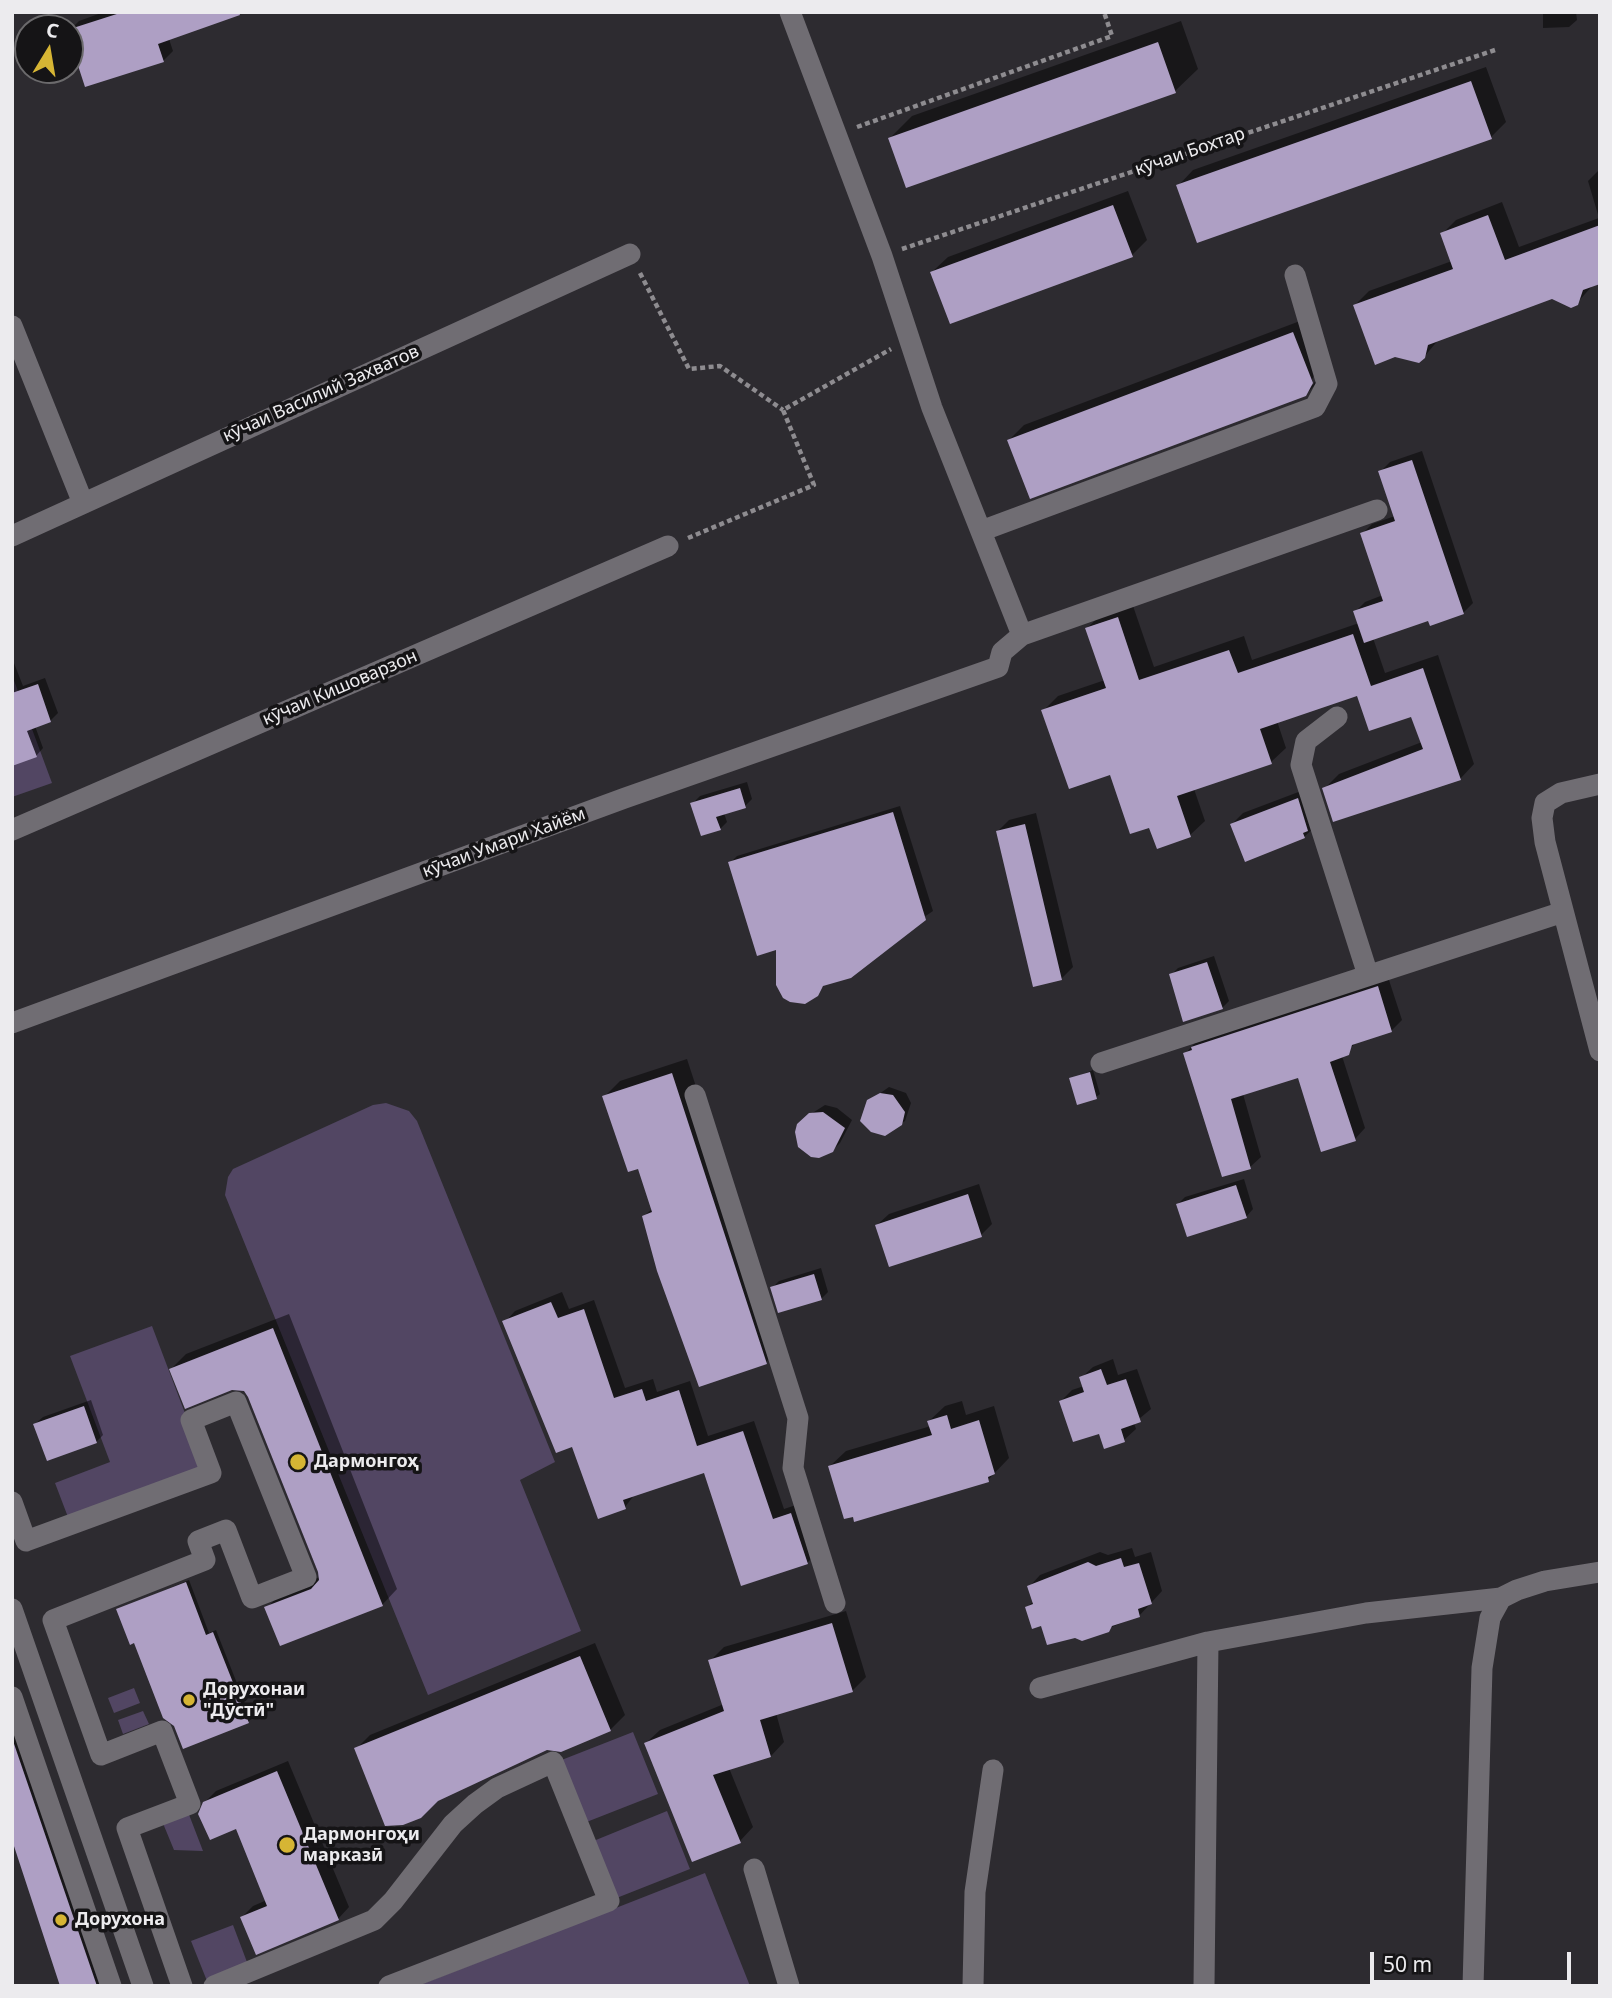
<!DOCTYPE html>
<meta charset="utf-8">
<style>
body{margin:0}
#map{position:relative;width:1612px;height:1998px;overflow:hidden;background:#2d2b30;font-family:"Noto Sans",sans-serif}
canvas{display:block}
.frame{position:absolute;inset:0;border:14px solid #ecebee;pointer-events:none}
.north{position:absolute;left:14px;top:14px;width:70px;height:70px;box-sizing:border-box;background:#151416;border:2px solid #6b6a6c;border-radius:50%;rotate:11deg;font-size:19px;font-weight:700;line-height:28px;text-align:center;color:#ecebee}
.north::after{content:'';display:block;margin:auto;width:24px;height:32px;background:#d6b534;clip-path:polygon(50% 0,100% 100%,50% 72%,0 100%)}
.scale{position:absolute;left:1370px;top:1952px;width:201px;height:32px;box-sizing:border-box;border:4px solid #ecebee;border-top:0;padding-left:9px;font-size:21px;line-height:24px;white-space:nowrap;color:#ecebee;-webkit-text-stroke:5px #151416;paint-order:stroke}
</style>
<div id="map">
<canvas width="1612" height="1998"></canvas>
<div class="frame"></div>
<div class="north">С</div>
<div class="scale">50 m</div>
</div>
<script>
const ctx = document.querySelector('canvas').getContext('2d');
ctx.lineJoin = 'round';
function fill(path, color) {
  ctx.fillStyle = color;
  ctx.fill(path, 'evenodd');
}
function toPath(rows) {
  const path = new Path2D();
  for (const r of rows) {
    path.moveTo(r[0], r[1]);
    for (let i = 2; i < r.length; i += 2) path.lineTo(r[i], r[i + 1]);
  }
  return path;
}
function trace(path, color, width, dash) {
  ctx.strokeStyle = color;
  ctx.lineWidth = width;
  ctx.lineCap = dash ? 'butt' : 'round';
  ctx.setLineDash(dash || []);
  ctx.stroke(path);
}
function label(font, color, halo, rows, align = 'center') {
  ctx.font = font + ' "Noto Sans",sans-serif';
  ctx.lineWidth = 7;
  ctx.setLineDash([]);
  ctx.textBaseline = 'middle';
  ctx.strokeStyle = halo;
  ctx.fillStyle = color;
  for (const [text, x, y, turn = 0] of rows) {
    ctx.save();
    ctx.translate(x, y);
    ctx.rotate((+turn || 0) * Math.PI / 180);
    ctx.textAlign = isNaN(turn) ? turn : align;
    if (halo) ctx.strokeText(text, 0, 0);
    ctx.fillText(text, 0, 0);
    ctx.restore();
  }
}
const green = toPath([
 [12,675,52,783,12,797],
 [386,1103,409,1111,417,1121,555,1462,520,1480,581,1631,428,1695,225,1195,228,1177,233,1169,373,1105],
 [152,1326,208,1474,71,1525,55,1483,110,1462,70,1356],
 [134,1688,140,1703,114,1713,108,1698],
 [143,1711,149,1724,123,1734,118,1720],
 [633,1732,658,1794,584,1823,559,1761],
 [667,1811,690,1869,614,1899,591,1842],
 [188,1812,203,1851,174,1850,162,1821],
 [705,1873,750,1986,417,1986],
 [233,1925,250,1970,209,1986,191,1941]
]);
const shadow = toPath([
 [104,12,231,12,169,39,173,51,163,61,70,35,70,30,79,21],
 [1543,12,1576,12,1577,20,1569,27,1543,28],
 [1181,21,1198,69,1175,91,890,138,912,116],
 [1486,67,1506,122,1491,137,1178,186,1193,170],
 [1600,169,1600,282,1593,285,1577,303,1552,297,1439,339,1424,357,1355,305,1369,291,1452,261,1442,234,1456,220,1502,202,1519,247,1599,218,1588,181],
 [1128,191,1147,240,1132,255,932,272,948,257],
 [1308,318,1321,379,1305,395,1009,440,1024,425],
 [1315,374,1318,376,1313,385,1309,385],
 [1422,451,1473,603,1463,613,1429,619,1373,638,1385,673,1438,655,1474,764,1460,779,1324,789,1339,774,1422,742,1412,715,1358,694,1277,721,1286,748,1271,762,1194,789,1205,821,1190,835,1158,847,1150,825,1111,773,1043,711,1058,696,1105,680,1087,628,1102,614,1132,603,1154,667,1244,636,1252,660,1359,623,1355,612,1365,602,1383,595,1362,534,1372,524,1395,516,1380,472,1390,462],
 [12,658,23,686,45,678,58,713,50,721,35,726,43,748,36,756,12,764],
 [747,782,752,799,745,806,724,813,727,822,720,829,692,804,700,796],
 [1309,788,1316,826,1304,837,1232,824,1243,813],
 [900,806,933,911,825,984,819,991,778,948,730,863,737,856],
 [1036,813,1073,967,1061,979,998,831,1009,820],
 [1214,956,1229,1001,1222,1008,1171,975,1178,968],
 [1388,977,1402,1020,1392,1030,1359,1040,1342,1056,1365,1128,1355,1139,1299,1076,1243,1094,1261,1157,1250,1167,1223,1175,1185,1054,1195,1043],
 [687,1059,781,1347,766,1362,644,1216,653,1208,639,1167,605,1096,620,1081],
 [1093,1070,1100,1094,1096,1097,1071,1079],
 [889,1087,906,1093,911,1103,905,1121,885,1134,869,1101],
 [825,1105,837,1108,852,1120,840,1143,832,1151,803,1119],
 [1244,1179,1253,1209,1246,1217,1178,1204,1185,1197],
 [979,1184,992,1224,981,1235,877,1225,889,1214],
 [821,1268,828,1292,821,1299,772,1288,779,1281],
 [562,1292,569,1309,594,1300,625,1388,653,1379,657,1392,690,1381,708,1436,754,1421,784,1509,802,1503,818,1552,807,1563,706,1471,635,1494,625,1507,573,1445,505,1322,515,1311],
 [289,1314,397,1589,382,1605,267,1608,282,1592,320,1577,249,1396,244,1390,171,1369,186,1354],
 [1113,1359,1118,1375,1137,1369,1151,1409,1134,1423,1136,1429,1124,1440,1105,1447,1100,1431,1061,1401,1072,1390,1084,1386,1081,1378,1093,1367],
 [91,1400,103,1435,96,1442,35,1424,43,1417],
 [962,1401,966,1415,994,1406,1009,1458,988,1480,830,1466,846,1451,931,1426,929,1421,945,1406],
 [1132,1548,1135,1557,1151,1552,1162,1591,1139,1616,1082,1639,1042,1624,1027,1607,1034,1601,1029,1587,1040,1575,1100,1552,1108,1555],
 [189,1580,209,1633,216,1630,251,1719,248,1722,118,1610],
 [846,1611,866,1677,852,1691,776,1713,784,1742,771,1756,729,1768,753,1827,740,1841,646,1743,660,1730,724,1704,710,1661,724,1647],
 [595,1643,625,1715,610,1730,356,1749,370,1735],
 [12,1715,106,1986,62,1986,12,1837],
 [288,1761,349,1907,338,1919,242,1917,253,1906,267,1900,237,1827,204,1803,216,1791]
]);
const building = toPath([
 [123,12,239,12,240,15,158,44,164,62,85,87,70,41,70,29],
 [1158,42,1176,93,906,188,888,138],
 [1471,81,1492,139,1197,243,1176,185],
 [1113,205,1133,257,950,324,930,272],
 [1488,215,1505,260,1600,225,1600,284,1583,290,1578,305,1571,308,1552,299,1428,345,1425,358,1419,363,1395,357,1375,365,1353,305,1453,269,1440,233],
 [1293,332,1313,383,1306,396,1030,499,1007,440],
 [1412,460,1464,614,1430,626,1428,621,1364,643,1353,611,1383,601,1360,533,1395,521,1378,471],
 [1118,617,1139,680,1229,650,1238,673,1353,634,1371,686,1423,668,1461,780,1333,822,1322,788,1423,749,1411,717,1369,731,1357,696,1260,729,1272,764,1177,796,1191,837,1157,849,1149,828,1130,834,1110,775,1069,789,1041,710,1106,688,1085,628],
 [38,684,51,722,27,731,37,757,12,766,12,693],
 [740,788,746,808,716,817,721,830,701,836,690,803],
 [1298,798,1308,831,1303,833,1305,838,1245,862,1230,824],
 [893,812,926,920,851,978,823,986,818,996,805,1004,790,1002,783,998,776,985,776,950,757,956,728,862],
 [1025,824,1062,980,1033,987,996,831],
 [1207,962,1223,1009,1183,1022,1169,974],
 [1378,986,1392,1032,1352,1045,1349,1055,1330,1062,1356,1141,1321,1152,1298,1078,1231,1099,1251,1169,1222,1177,1183,1053,1192,1050,1191,1047],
 [1090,1072,1097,1099,1077,1105,1069,1078],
 [672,1073,767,1364,699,1387,657,1271,642,1216,652,1212,638,1169,628,1172,602,1096],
 [880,1093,893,1095,905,1112,902,1125,885,1136,871,1132,860,1121,867,1100],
 [823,1112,845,1128,833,1152,819,1158,811,1157,798,1147,795,1132,797,1124,809,1113],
 [1236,1185,1247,1218,1187,1237,1176,1204],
 [968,1194,982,1237,889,1267,875,1225],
 [814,1274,822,1300,778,1313,770,1287],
 [551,1302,558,1318,584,1309,614,1398,642,1389,646,1401,679,1390,697,1446,743,1431,773,1519,791,1513,808,1564,741,1586,704,1473,623,1500,626,1509,598,1519,572,1447,556,1453,502,1321],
 [273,1328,383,1606,280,1646,264,1607,311,1589,319,1580,318,1572,248,1397,244,1391,232,1390,185,1409,169,1369],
 [1101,1369,1107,1385,1126,1379,1141,1422,1121,1429,1125,1442,1104,1449,1099,1434,1073,1442,1059,1401,1084,1392,1079,1377],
 [84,1406,97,1443,47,1461,33,1424],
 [947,1415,951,1429,979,1420,995,1474,988,1477,989,1482,854,1522,853,1517,844,1519,828,1466,932,1435,927,1421],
 [1121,1558,1124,1567,1139,1563,1152,1604,1138,1609,1140,1617,1112,1626,1109,1632,1082,1641,1075,1638,1047,1645,1041,1626,1032,1629,1025,1607,1033,1604,1027,1586,1088,1562,1096,1566],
 [186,1582,206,1635,213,1632,249,1723,183,1749,174,1726,163,1718,134,1643,130,1645,116,1609],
 [832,1623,853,1692,760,1720,771,1757,713,1775,741,1843,692,1862,644,1743,724,1711,708,1660],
 [580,1656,611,1731,561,1752,547,1750,438,1801,421,1818,403,1825,385,1826,354,1748],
 [12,1738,97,1986,60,1986,12,1840],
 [277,1771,339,1920,256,1955,240,1917,267,1906,236,1829,210,1840,198,1814,203,1802]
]);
const path = toPath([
 [857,127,1112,36,1104,12],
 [902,249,1498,49],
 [640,273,689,369,720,366,783,410],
 [688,538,814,485,783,410,891,349]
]);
const minor = toPath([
 [12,326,83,503],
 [981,531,1315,407,1327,384,1295,275],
 [12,536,630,254],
 [1022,635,1377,510],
 [1337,717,1306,741,1301,765,1368,975],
 [1600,784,1561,793,1545,803,1542,818,1545,842,1600,1051],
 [12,830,668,546],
 [12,1023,625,798,998,667,1002,652,1022,635,932,408,882,256,790,12],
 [1101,1063,1563,912],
 [695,1095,798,1418,793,1468,835,1603],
 [12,1502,26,1541,211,1473,191,1420,236,1402,306,1577,252,1598,226,1530,198,1541,205,1560,53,1620,101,1755,162,1731,190,1804,127,1828,182,1986],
 [12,1609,143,1986],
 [1040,1688,1208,1642,1366,1613,1501,1598],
 [12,1697,111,1986],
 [754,1869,789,1986],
 [214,1986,374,1920,393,1901,453,1824,475,1804,497,1788,553,1762,609,1901,389,1986],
 [973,1986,975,1892,993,1770],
 [1204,1986,1208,1642],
 [1473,1986,1482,1668,1490,1618,1501,1598,1517,1590,1545,1581,1600,1572]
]);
const markers = [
 [298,1462,9,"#d6b534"],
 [189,1700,7,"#d6b534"],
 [287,1845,9,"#d6b534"],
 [61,1920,7,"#d6b534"]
];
const streetNames = [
 ["кӯчаи Бохтар",1190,152,-19],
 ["кӯчаи Василий Захватов",321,394,-24],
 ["кӯчаи Кишоварзон",340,688,-23],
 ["кӯчаи Умари Хайём",504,843,-20]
];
const poiNames = [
 ["Дармонгоҳ",314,1462],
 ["Дорухонаи",203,1690],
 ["\"Дӯстӣ\"",203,1711],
 ["Дармонгоҳи",303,1835],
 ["марказӣ",303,1856],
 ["Дорухона",75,1920]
];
fill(green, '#524663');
fill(shadow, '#0007');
fill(building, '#ae9fc4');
trace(path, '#8e8c90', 4.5, [5, 3.5]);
trace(minor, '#706d73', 21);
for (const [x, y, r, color] of markers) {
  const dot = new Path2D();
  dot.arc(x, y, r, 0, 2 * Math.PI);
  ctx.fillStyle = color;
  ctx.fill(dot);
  trace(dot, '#151416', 2.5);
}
label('18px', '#ecebee', '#151416', streetNames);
label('bold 18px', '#ecebee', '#151416', poiNames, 'left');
</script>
